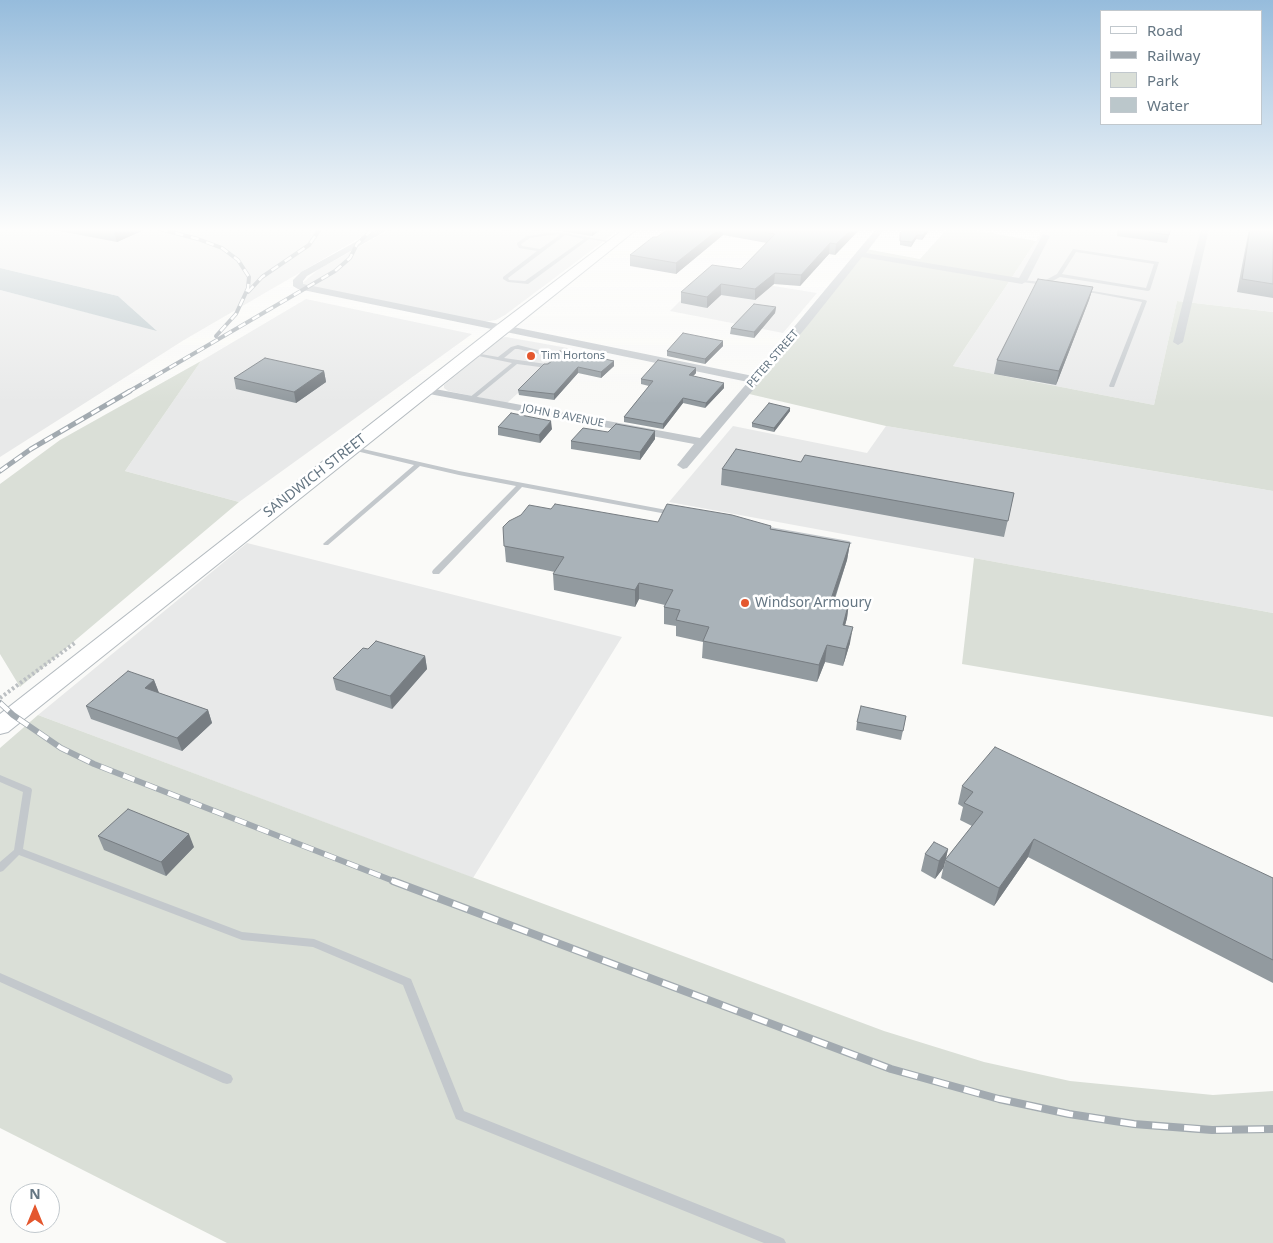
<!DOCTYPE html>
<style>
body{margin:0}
#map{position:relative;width:1273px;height:1243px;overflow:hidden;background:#fafaf8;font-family:"Noto Sans",sans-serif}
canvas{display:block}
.legend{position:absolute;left:1100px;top:10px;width:162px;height:115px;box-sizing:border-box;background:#fff;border:1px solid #c1c8cd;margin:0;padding:6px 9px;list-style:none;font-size:15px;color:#657683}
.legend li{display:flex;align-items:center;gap:10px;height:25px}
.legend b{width:25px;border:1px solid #c1c8cd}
.north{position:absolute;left:10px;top:1183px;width:50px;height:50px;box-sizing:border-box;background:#fff;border:1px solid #c1c8cd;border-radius:50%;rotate:0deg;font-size:14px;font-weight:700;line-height:20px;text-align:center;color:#657683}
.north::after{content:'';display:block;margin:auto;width:18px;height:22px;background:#e4572e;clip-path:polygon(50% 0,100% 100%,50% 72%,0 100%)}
</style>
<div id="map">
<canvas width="1273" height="1243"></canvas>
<ul class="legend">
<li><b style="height:6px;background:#fff"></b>Road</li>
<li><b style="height:6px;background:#a2aab0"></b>Railway</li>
<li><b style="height:14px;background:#dadfd7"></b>Park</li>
<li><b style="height:14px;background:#bbc7cb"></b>Water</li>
</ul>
<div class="north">N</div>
</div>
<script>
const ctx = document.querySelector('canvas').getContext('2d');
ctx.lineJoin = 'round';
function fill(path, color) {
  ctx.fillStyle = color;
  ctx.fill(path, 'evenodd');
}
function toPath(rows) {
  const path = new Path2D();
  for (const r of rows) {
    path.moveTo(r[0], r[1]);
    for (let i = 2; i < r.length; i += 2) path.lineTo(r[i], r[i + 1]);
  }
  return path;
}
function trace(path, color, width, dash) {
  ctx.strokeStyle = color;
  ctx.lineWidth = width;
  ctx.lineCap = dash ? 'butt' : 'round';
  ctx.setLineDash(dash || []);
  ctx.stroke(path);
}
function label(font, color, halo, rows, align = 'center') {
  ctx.font = font + ' "Noto Sans",sans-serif';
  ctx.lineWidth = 5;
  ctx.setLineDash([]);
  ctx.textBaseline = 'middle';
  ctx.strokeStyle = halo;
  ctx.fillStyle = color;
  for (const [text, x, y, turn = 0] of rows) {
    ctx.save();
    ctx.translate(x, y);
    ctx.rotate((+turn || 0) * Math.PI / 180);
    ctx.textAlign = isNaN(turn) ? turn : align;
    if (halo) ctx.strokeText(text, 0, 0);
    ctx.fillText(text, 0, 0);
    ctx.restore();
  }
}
const built = toPath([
 [0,229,375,229,184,340,0,457,0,290,156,330,118,296,0,268],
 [391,229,620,229,505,315,496,320,484,322,300,285,319,269],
 [1044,229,1273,229,1273,312,1177,301,1154,405,953,366],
 [706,275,817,293,783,333,670,311],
 [306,299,472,334,239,502,125,471,201,361],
 [506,337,568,348,507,403,448,391,444,388,444,385,501,338],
 [733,426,867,453,886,426,1273,491,1273,613,669,502],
 [247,543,622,637,473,878,38,715]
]);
const green = toPath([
 [947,229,969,229,1036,241,953,366,1154,405,1177,301,1273,312,1273,491,886,426,745,393,866,249,920,259],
 [201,361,125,471,239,502,20,687,0,654,0,484,60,440],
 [974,558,1273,613,1273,717,962,664],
 [38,715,884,1031,984,1062,1070,1081,1213,1095,1273,1091,1273,1243,227,1243,0,1128,0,748]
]);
const water = toPath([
 [0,268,118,296,157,331,0,290]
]);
const path = toPath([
 [0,698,76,642]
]);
const lane = toPath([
 [558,232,615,242,613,243,589,239,528,284,508,282,503,279,503,277,537,251,519,248,517,244,517,243,527,236,558,232],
 [558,234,560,235,540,249,522,246,521,244,530,238,558,234],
 [565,235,584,239,525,281,509,280,508,278,565,235],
 [1073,249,1159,262,1150,290,1148,291,1060,277,1045,285,1022,282,1020,281,1022,280,1042,282,1057,274,1073,249],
 [1076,252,1154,264,1146,288,1062,274,1076,252],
 [1081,289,1145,300,1147,301,1114,387,1110,387,1109,386,1142,302,1083,291,1081,291,1081,289],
 [518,345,558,355,559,359,547,368,517,364,473,400,469,400,469,398,512,363,469,354,469,352,498,357,511,347,518,345],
 [515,349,518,349,553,357,553,358,546,364,504,358,515,349],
 [350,446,459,471,672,511,675,513,672,515,522,487,439,574,433,574,432,572,433,570,516,486,459,475,420,466,328,545,324,545,323,544,324,543,414,465,348,449,347,448,350,446],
 [770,527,849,541,852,543,849,545,768,530,767,529,768,528,770,527],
 [0,775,31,788,32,790,23,849,242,932,314,939,411,979,464,1111,780,1237,784,1239,786,1243,764,1243,456,1119,403,985,313,947,242,940,19,855,3,871,0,872,0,862,14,850,23,792,0,782,0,775],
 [0,973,231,1075,233,1079,231,1083,227,1084,223,1083,0,982,0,973]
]);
const street = toPath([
 [379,229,389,229,307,276,303,281,303,284,753,376,876,229,884,229,866,253,1019,278,1043,234,1050,236,1027,281,1022,284,862,257,808,325,687,468,683,469,677,465,694,444,424,393,418,390,424,387,700,438,748,382,298,289,293,286,293,280,301,272,379,229],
 [1201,229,1209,229,1183,342,1178,345,1173,342,1201,229]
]);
const secondary = toPath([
 [624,229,637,229,8,732,0,734,0,714,496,326,624,229]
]);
const railFar3 = toPath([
 [160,229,198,239,222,248,238,260,249,277,248,288,236,314,216,336],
 [248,292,262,277,309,245,320,229],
 [128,392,335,271,350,258,357,244,373,229]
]);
const railFar2 = toPath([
 [0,471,31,449,130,391]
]);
const railFar1 = toPath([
 [0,703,13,715,61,748,94,764,396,882]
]);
const rail = toPath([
 [393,881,891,1069,999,1099,1069,1114,1134,1124,1212,1130,1273,1129]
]);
const wall = toPath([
 [49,229,146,229,117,242],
 [494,229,514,229,510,231],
 [524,229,542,229,538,231],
 [548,229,602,229,592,236],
 [668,229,858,229,858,231,835,255,829,254,800,286,774,284,755,300,721,295,707,308,681,303,681,292,741,269,767,243,723,235,676,274,630,266,630,255,657,237],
 [904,229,930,229,922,240,916,239,911,247,900,245,900,233],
 [1118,229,1171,229,1167,243,1117,236],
 [1249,229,1273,229,1273,298,1237,292],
 [1093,287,1089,300,1056,385,994,374,997,360],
 [776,307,775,313,754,338,730,334,731,328],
 [723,341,723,346,705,364,667,356,667,351],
 [576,355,614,361,614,366,601,378,578,373,554,400,519,395,518,390,548,364],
 [696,368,696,373,693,376,724,388,705,408,683,403,663,429,624,422,624,417,649,386,641,384,641,379],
 [324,371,326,382,296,403,236,389,234,378],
 [790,408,790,411,774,432,752,427,752,423],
 [498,427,552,429,540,443,498,435],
 [655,431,655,439,640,460,571,449,571,441,608,432],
 [801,462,1014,493,1004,537,721,485,722,469],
 [551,509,658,522,771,529,850,543,847,560,835,599,849,602,847,618,845,625,850,643,843,666,825,662,817,682,702,658,703,642,676,636,676,626,664,624,664,607,665,605,639,599,635,607,554,590,553,574,555,572,506,562,503,527],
 [425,656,427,669,392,709,336,690,333,678],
 [154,680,159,693,208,710,212,723,182,751,91,719,86,706],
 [906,716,901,740,856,730,857,722],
 [962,786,1273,878,1273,983,1028,857,994,906,941,878,945,860,972,826,960,820,963,807,958,804],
 [98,836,194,847,166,876,104,850],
 [948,849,944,867,935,879,921,871,925,854]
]);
const shadedWall = toPath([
 [116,229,146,229,117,242,113,230],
 [592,229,602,229,592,236],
 [719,229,724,229,723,235,676,274,676,263],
 [852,229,858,229,858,231,835,255,836,244],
 [927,229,930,229,922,240,923,235],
 [917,235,916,239,911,247,912,242],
 [830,243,829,254,800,286,801,275],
 [775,273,774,284,755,300,755,289],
 [721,284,721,295,707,308,707,297],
 [1093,287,1089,300,1056,385,1059,371],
 [776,307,775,313,754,338,754,332],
 [723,341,723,346,705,364,705,359],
 [614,361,614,366,601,378,601,372],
 [578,367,578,373,554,400,554,394],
 [696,368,696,373,689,380,689,375],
 [324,371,326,382,296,403,294,392],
 [724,383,724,388,705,408,706,403],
 [683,398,683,403,663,429,663,424],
 [790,408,790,411,774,432,774,428],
 [551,421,552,429,540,443,539,435],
 [655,431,655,439,640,460,640,452],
 [850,543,847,560,829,615,831,599],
 [639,583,639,599,635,607,635,590],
 [849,602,847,618,841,641,843,625],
 [853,627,850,643,843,666,846,649],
 [827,645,825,662,817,682,819,665],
 [425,656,427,669,392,709,390,696],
 [154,680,159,693,145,688],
 [208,710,212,723,182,751,177,738],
 [189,834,194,847,166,876,161,862],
 [1034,839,1028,857,994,906,999,888],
 [948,849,944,867,935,879,939,861]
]);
const building = toPath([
 [668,229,719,229,676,263,630,255,653,237,657,237,668,229],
 [746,229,852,229,836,244,830,243,801,275,775,273,755,289,721,284,707,297,681,292,712,265,741,269,775,234,746,229],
 [904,229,927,229,923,235,917,235,912,242,900,241,900,233,904,229],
 [1126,229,1171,229,1169,235,1126,229],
 [1250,229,1273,229,1273,284,1242,279,1250,229],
 [1038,279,1093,287,1059,371,997,360,1038,279],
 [754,304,776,307,754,332,731,328,754,304],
 [683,333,723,341,705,359,667,351,683,333],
 [560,351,576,355,578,353,614,361,601,372,578,367,554,394,518,390,544,364,548,364,560,355,560,351],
 [265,358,324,371,294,392,234,378,265,358],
 [658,360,696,368,689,375,724,383,706,403,683,398,663,424,624,417,653,381,641,379,658,360],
 [769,403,790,408,774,428,752,423,769,403],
 [511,413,551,421,539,435,498,427,511,413],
 [616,424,655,431,640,452,571,441,583,428,608,432,616,424],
 [736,449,801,462,805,455,1014,493,1008,521,722,469,736,449],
 [555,504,658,522,667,504,732,515,771,526,770,529,850,543,831,599,849,602,843,625,853,627,846,649,827,645,819,665,703,641,709,627,676,620,680,610,664,607,673,590,639,583,635,590,553,574,564,557,504,546,503,527,509,521,521,515,529,505,551,509,555,504],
 [376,641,425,656,390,696,333,678,363,648,368,649,376,641],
 [128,671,154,680,145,688,208,710,177,738,86,706,128,671],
 [861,706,906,716,903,731,857,722,861,706],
 [995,747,1273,878,1273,960,1034,839,999,888,945,860,983,812,964,803,973,792,962,786,995,747],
 [128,809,189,834,161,862,98,836,128,809],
 [934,842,948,849,939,861,925,854,934,842]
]);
const markers = [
 [531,356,5,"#e4572e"],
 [745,603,5,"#e4572e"]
];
const farPoinames = [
 ["Tim Hortons",541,356]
];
const farStreetnames = [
 ["PETER STREET",773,359,-49],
 ["JOHN B AVENUE",563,416,11]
];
const streetNames = [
 ["SANDWICH STREET",315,476,-38]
];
const poiNames = [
 ["Windsor Armoury",755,603]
];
fill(built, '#e8e9e9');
fill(green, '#dadfd7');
fill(water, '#bbc7cb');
trace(secondary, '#b3babf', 2);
trace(path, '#bbbfc2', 4, [2.5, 2.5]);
fill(lane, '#c3c8cc');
fill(street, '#c3c8cc');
fill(secondary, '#fff');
trace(railFar3, '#a2aab0', 4);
trace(railFar2, '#a2aab0', 5);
trace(railFar1, '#a2aab0', 6);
trace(rail, '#a2aab0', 8);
trace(railFar3, '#fff', 2.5, [8]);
trace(railFar2, '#fff', 3, [9]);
trace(railFar1, '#fff', 4.5, [12]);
trace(rail, '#fff', 5.5, [16]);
fill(wall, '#929a9f');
fill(shadedWall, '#777d82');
fill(building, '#aab3b9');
trace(building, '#777d82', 1);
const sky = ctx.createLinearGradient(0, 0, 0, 403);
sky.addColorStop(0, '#96bcdc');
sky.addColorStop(0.57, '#fdfdfc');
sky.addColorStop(1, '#fdfdfc00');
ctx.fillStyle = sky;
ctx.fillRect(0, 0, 1273, 403);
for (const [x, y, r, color] of markers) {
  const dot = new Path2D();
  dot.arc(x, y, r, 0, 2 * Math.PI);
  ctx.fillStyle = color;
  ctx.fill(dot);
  trace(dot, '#fff', 2);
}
label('11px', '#657683', '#fff', farPoinames, 'left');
label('11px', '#657683', '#fff', farStreetnames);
label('14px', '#657683', '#fff', streetNames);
label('14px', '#657683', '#fff', poiNames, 'left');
</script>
